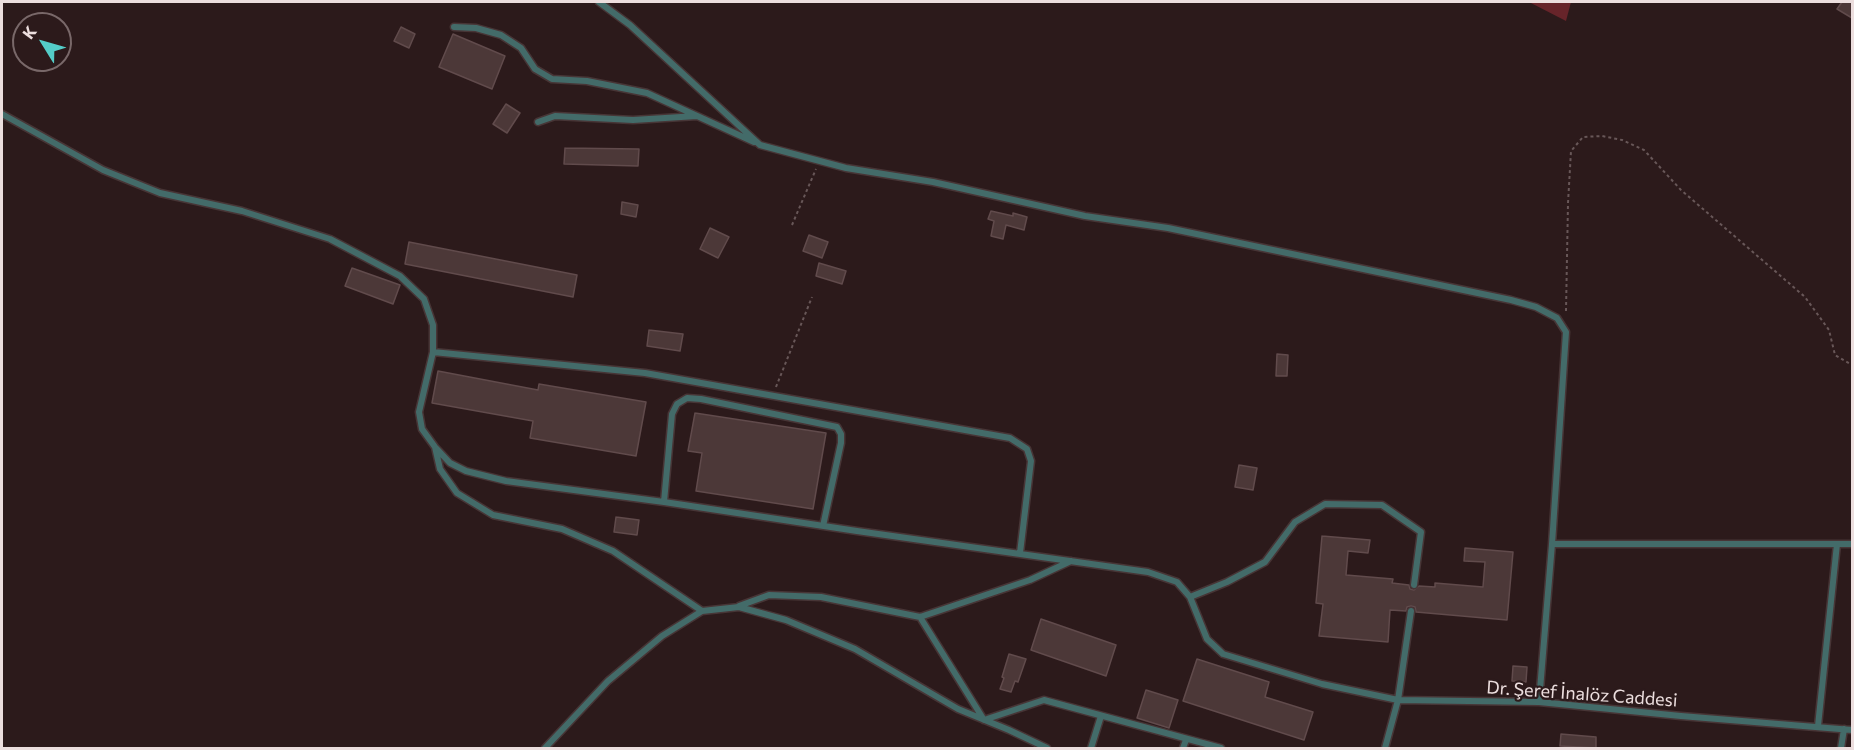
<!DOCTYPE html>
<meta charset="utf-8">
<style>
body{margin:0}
#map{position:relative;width:1854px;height:750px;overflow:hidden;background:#2c1a1b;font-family:Commissioner,sans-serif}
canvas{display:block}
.frame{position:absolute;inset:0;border:3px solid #ecdede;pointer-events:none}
.north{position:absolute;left:12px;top:12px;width:60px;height:60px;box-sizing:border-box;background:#2c1a1b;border:2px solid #796869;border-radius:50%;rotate:307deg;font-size:16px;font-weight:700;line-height:24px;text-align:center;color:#ecdede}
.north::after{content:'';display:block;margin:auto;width:21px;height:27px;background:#54cdc8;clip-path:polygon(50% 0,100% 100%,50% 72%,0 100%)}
</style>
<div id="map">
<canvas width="1854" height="750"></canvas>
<div class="frame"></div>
<div class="north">K</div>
</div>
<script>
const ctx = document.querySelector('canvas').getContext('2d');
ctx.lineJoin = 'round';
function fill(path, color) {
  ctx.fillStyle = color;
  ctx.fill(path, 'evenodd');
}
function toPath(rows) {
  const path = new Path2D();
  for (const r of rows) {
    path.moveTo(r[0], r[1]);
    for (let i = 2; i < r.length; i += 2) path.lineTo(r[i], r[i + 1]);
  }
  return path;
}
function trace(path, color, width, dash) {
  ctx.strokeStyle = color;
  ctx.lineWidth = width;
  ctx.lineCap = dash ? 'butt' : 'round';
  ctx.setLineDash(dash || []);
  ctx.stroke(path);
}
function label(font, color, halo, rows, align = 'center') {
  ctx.font = font + ' Commissioner,sans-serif';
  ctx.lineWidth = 4.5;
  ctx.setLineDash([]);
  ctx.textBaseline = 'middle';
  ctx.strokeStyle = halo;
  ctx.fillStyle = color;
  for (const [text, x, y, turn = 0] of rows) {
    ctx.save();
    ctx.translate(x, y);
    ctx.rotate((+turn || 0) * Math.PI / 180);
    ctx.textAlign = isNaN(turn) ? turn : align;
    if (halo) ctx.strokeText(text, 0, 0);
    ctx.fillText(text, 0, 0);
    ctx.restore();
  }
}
const green = toPath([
 [1529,2,1571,2,1566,21]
]);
const building = toPath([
 [1842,2,1852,2,1852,18,1837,9,1842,2],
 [401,27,415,34,409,48,394,41,401,27],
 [453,34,505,56,492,89,439,67,453,34],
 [506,104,520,113,507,133,493,124,506,104],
 [565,148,639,149,638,166,564,164,565,148],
 [622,202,638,205,636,217,621,214,622,202],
 [991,211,1013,216,1013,213,1027,217,1024,230,1006,225,1003,239,991,236,994,221,988,219,991,211],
 [710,228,729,237,718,258,700,249,710,228],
 [809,235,828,242,822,258,803,251,809,235],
 [409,242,577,275,573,297,405,264,409,242],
 [819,263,846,271,842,284,816,276,819,263],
 [352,268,400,285,393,304,345,286,352,268],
 [649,330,683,334,680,351,647,346,649,330],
 [1277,354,1288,355,1287,376,1276,376,1277,354],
 [438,371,538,390,539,384,646,402,636,456,530,438,533,421,432,403,438,371],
 [695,413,826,433,813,509,696,491,702,453,688,451,695,413],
 [1239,465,1257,468,1253,490,1235,487,1239,465],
 [616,517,639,520,637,535,614,532,616,517],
 [1322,536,1370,540,1368,553,1348,551,1346,575,1393,579,1392,583,1409,585,1410,589,1414,590,1419,586,1435,587,1435,583,1483,587,1485,562,1464,561,1465,548,1513,552,1507,620,1416,612,1415,607,1411,606,1407,607,1406,611,1390,610,1388,642,1319,636,1323,604,1316,603,1322,536],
 [1041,619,1116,645,1106,676,1031,650,1041,619],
 [1009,654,1026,659,1018,682,1015,681,1011,692,1000,689,1004,678,1002,677,1009,654],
 [1197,659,1269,682,1265,697,1313,712,1304,740,1183,701,1197,659],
 [1513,666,1527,667,1526,682,1512,681,1513,666],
 [1146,690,1178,700,1169,728,1137,718,1146,690],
 [1561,734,1596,737,1596,748,1560,746,1561,734]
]);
const path = toPath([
 [792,225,816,169],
 [1566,311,1568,203,1571,151,1583,137,1602,136,1622,140,1644,150,1681,190,1805,297,1829,330,1835,355,1852,365],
 [776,387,812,297]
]);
const lane = toPath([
 [599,2,630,25,760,145,846,168,933,182,1085,216,1168,228,1511,300,1536,307,1557,318,1566,332,1552,544,1539,702],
 [454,27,476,28,501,35,521,48,535,69,552,79,587,81,647,93,754,142],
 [2,114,103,170,160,193,242,211,330,239,400,276,424,299,433,325,433,352,419,412,422,429,435,447,450,463,466,471,506,481,664,502,857,531,1148,572,1177,582,1190,597,1207,639,1223,654,1322,684,1398,700,1539,702,1681,716,1852,730],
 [538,122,555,116,633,120,697,116],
 [433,352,645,373,1010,438,1027,449,1031,461,1020,553],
 [435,447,440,469,457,493,493,515,562,529,613,551,702,611],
 [664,502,672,414,677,404,687,398,701,399,837,427,841,434,841,443,823,526],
 [1552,544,1852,544],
 [1190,597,1227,582,1265,562,1295,522,1325,504,1382,505,1421,532,1414,585],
 [739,606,769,595,821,597,920,617,1030,580,1071,561],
 [920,617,984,720,1044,700,1221,748],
 [1818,726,1837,544],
 [545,748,608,681,662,636,702,611,739,607,786,620,855,649,958,709,1009,730,1047,748],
 [1091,748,1101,716],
 [1183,748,1186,740],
 [1385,748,1398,700,1411,611],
 [1841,748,1844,729]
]);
const streetNames = [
 ["Dr. Şeref İnalöz Caddesi",1582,694,4]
];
fill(green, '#67242a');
fill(building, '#4c3838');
trace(building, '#614b4c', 1.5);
trace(lane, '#473536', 9);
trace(path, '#685758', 2, [3, 3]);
trace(lane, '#436b69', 6);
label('18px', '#ecdede', '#2c1a1b', streetNames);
</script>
